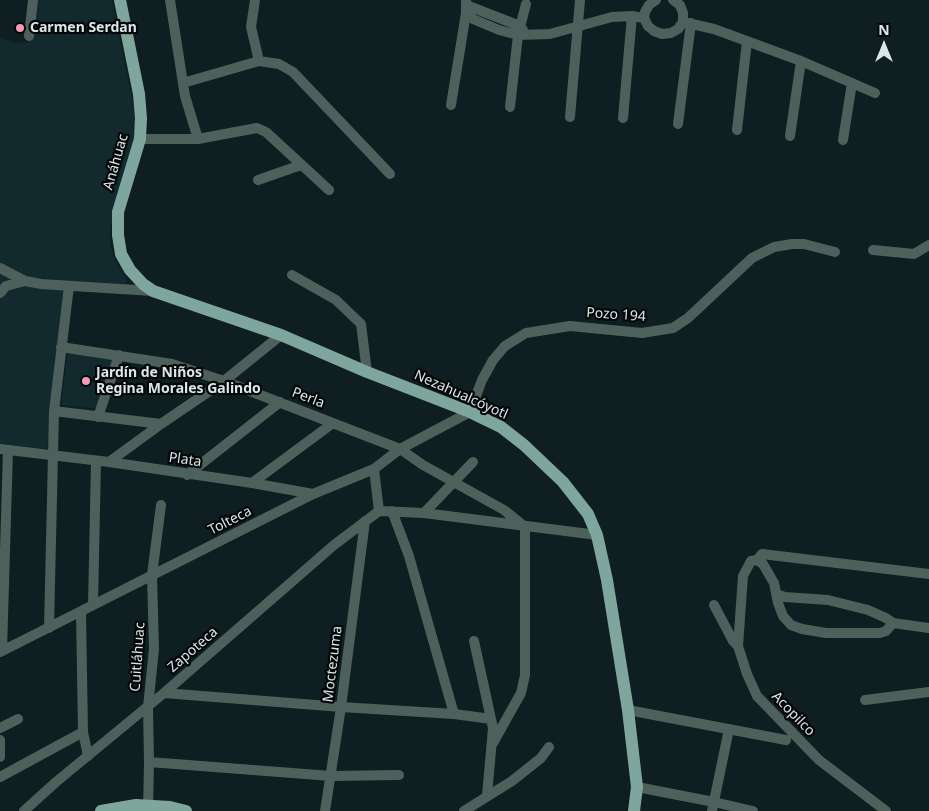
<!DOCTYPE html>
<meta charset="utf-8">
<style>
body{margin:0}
#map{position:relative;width:929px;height:811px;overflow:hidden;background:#0f1e20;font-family:"Noto Sans",sans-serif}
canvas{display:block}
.north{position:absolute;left:859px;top:20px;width:50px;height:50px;-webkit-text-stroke:4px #030708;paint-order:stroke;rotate:0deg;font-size:14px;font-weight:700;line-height:20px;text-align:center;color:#dce5e7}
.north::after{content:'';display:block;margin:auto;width:18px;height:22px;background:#dce5e7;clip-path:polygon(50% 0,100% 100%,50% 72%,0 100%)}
</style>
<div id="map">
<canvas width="929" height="811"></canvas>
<div class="north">N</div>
</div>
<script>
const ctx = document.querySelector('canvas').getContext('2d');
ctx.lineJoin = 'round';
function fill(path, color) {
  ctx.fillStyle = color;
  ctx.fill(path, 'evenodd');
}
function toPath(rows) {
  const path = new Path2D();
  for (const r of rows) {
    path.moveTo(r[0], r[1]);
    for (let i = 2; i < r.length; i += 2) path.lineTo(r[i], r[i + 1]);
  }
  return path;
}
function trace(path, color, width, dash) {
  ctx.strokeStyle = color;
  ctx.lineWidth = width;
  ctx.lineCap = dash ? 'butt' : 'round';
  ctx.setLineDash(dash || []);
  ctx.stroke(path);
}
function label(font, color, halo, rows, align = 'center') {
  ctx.font = font + ' "Noto Sans",sans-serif';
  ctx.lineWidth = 4.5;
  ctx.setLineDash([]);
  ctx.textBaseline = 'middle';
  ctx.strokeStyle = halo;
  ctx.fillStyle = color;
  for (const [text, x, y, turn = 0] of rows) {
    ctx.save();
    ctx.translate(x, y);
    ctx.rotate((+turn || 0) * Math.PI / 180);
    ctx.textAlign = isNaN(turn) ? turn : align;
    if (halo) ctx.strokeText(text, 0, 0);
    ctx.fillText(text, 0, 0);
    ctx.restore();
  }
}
const built = toPath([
 [37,0,112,0,135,113,135,139,111,224,110,237,111,248,115,260,127,279,126,284,72,281,47,449,0,444,0,37,14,43,31,42,36,19],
 [68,350,115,358,99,409,61,405]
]);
const minor = toPath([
 [170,0,185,96,198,139],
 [255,0,251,27,259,61,279,64,293,72,390,174],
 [656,0,649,5,645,12,644,18,648,26,654,31,662,34,671,33,678,29,683,22,683,13,680,5,673,0],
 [466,5,520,26,523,30],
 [466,13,473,19,499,30,518,35,550,34,612,17,632,16,644,18],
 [683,22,714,29,801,61,875,93],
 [29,36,33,0],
 [183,83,259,61],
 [451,105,466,13,466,0],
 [510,107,518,35,526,4],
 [570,117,580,0],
 [623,118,632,16],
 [678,124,691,23],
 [737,130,747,41],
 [790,136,801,61],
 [140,139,198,139,257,128,266,132,329,190],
 [843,140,852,83],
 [258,180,301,165],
 [873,250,914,254,929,245],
 [0,268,25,281,41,284,153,291],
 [292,275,336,300,361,324,367,372],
 [0,293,6,286,25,281],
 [61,347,172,364,224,381,400,449,423,465,504,510,525,527],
 [54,411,161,424],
 [98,417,119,355],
 [0,449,109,462,252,483,313,494],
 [109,462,161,424,224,381,281,335],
 [374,469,379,511],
 [187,475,280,402],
 [252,483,333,423],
 [379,511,424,513,597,535],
 [392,511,409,556,454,714],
 [424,513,473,462],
 [757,560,762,554,929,574],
 [776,594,785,597,828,600,868,610,886,618,893,623],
 [93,605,96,462],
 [714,605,733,641,738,646],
 [81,612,83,732,88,756],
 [49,628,54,411,69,286],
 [474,641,493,728,487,796],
 [2,651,8,450],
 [0,652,313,494,374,469,400,449,470,412,482,380,493,360,505,346,526,333,570,326,642,333,673,328,688,318,752,258,774,247,792,244,804,244,835,252],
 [164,693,341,707,454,714,491,719],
 [865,700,929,692],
 [628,710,786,740],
 [0,728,18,719],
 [0,740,0,757],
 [493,743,521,693,525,675,525,527],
 [149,762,331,776,399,775],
 [0,777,83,732],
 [637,787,714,802,753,811],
 [24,811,56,782,164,693,334,545,379,511],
 [148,811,149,762,148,707,154,649,152,575,161,505],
 [325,811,341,707,365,521],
 [464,811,512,781,541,758,549,747],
 [712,811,729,729],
 [886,811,819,760,757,696,747,674,738,646,743,576,751,561,757,560,763,564,774,583,778,603,783,616,791,625,802,629,826,633,880,633,886,631,893,623,929,628]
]);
const major = toPath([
 [120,0,139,94,141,118,140,139,118,212,118,235,121,254,130,270,143,284,153,291,281,335,367,372,470,412,501,427,524,445,563,482,588,514,597,535,607,580,628,710,637,787,634,811],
 [101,811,136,805,170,807,186,811]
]);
const markers = [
 [20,28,5,"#f09ab5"],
 [86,381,5,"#f09ab5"]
];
const poiNames = [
 ["Carmen Serdan",30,28],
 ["Jardín de Niños",96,373],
 ["Regina Morales Galindo",96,389]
];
const streetNames = [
 ["Anáhuac",116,162,-74],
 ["Pozo 194",616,315,4],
 ["Nezahualcóyotl",461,395,24],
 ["Perla",308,398,21],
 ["Plata",185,460,8],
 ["Tolteca",230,521,-27],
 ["Zapoteca",193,650,-41],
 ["Cuitláhuac",138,657,-86],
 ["Moctezuma",333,664,-83],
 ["Acopilco",793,714,46]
];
fill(built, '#122a2e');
trace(minor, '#4d605b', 10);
trace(major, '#7ea69c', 12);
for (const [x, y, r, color] of markers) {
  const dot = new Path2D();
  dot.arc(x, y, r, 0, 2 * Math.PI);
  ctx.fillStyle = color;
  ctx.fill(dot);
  trace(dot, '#030708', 2);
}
label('bold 14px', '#dce5e7', '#030708', poiNames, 'left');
label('14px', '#dce5e7', '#030708', streetNames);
</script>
